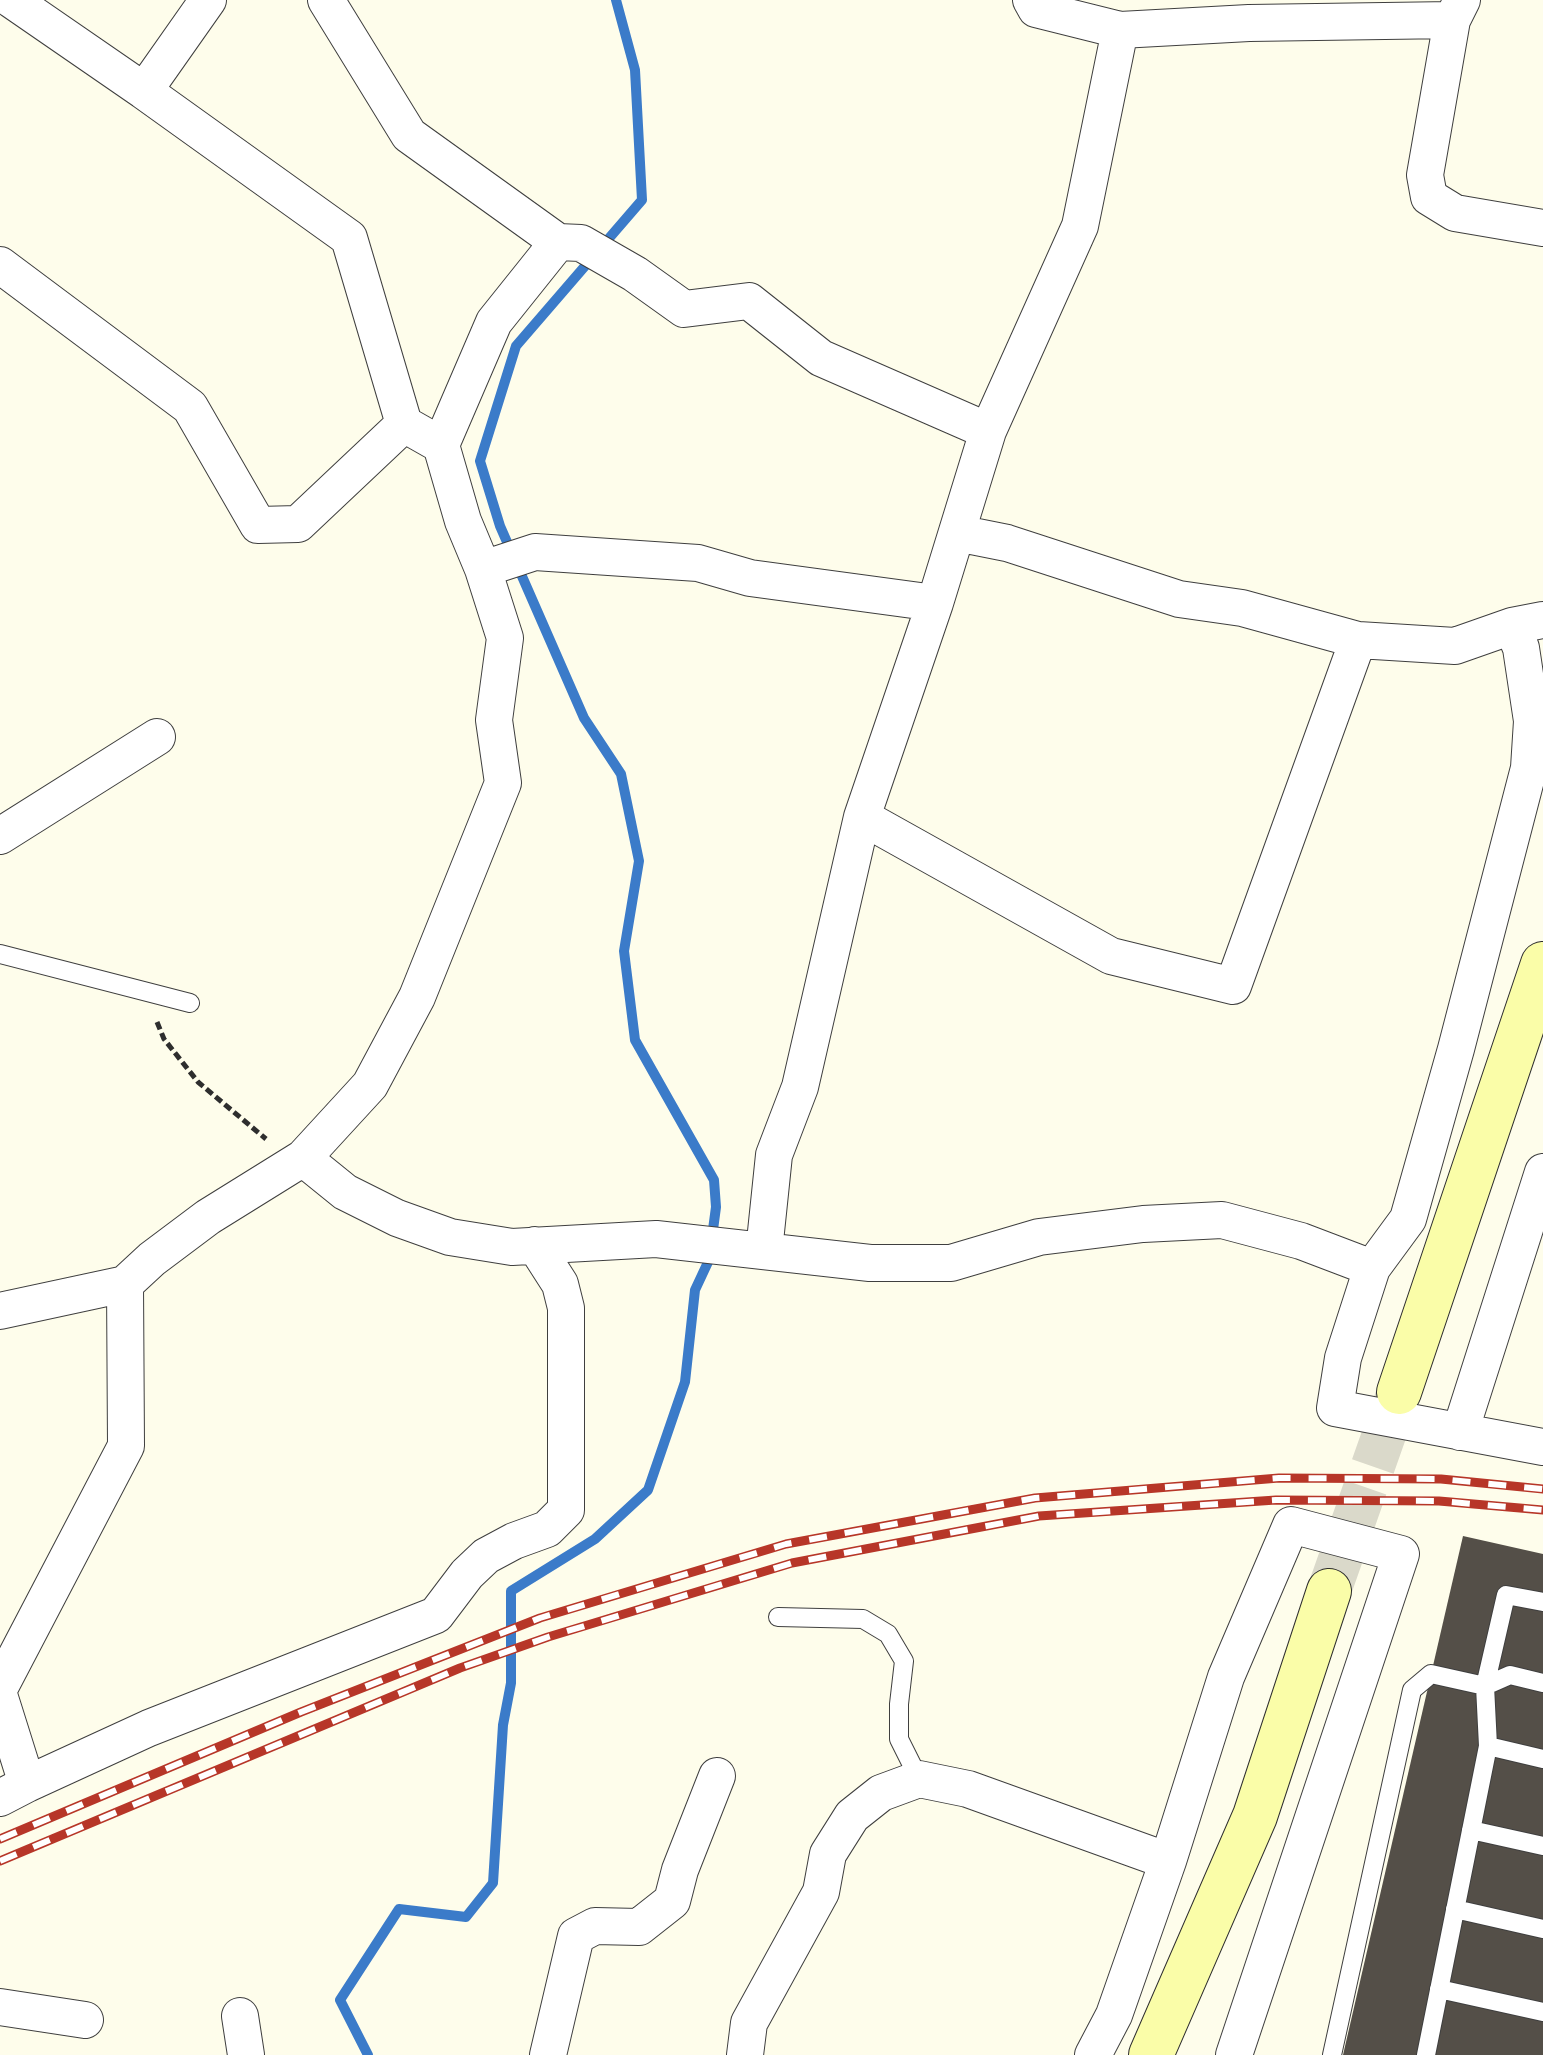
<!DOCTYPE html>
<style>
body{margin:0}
canvas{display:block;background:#fefdeb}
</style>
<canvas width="1543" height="2055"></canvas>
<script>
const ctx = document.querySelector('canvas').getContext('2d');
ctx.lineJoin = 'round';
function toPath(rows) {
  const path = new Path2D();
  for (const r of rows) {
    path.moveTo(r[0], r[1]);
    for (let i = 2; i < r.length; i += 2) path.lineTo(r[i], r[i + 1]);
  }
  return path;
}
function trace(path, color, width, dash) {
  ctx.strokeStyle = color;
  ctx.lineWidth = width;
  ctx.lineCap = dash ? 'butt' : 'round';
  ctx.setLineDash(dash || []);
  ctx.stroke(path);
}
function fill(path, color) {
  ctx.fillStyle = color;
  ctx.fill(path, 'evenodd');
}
const stream = toPath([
 [368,2055,340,2000,399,1909,466,1917,493,1883,503,1725,511,1683,511,1591,595,1539,648,1490,685,1382,695,1290,709,1260,716,1207,714,1180,635,1040,624,951,639,861,621,774,584,718,500,526,480,461,516,346,642,200,635,70,616,0]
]);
const building = toPath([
 [1463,1536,1543,1554,1543,2055,1343,2055]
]);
const secondaryTunnel = toPath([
 [1329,1591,1399,1392]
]);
const path = toPath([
 [157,1022,164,1039,198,1082,266,1139]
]);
const lane = toPath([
 [0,954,190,1003],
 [778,1617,863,1619,888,1634,904,1661,899,1704,899,1739,919,1779],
 [1485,1686,1506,1595,1543,1602],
 [1485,1686,1510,1675,1543,1683],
 [1488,1746,1543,1759],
 [1471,1830,1543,1846],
 [1455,1909,1543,1929],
 [1439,1989,1543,2012],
 [1332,2055,1412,1690,1431,1674,1485,1686,1488,1746,1426,2055]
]);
const street = toPath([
 [12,0,144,91,208,0],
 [326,0,409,135,558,242,581,243,635,274,684,309,749,301,821,358,988,431],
 [1031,0,1036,9,1120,30,1249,23,1452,20,1462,0],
 [1452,20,1425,175,1429,197,1455,213,1543,228],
 [144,91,349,238,404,424],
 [0,265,190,407,258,525,298,524,404,424,441,445,494,322,558,242],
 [957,533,1007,543,1179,599,1242,608,1358,640,1455,646,1512,626],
 [483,569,535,552,698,563,750,578,935,603],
 [1543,620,1512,626,1521,648,1532,721,1529,768,1456,1049,1408,1219,1372,1268,1343,1358,1335,1408,1543,1447],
 [862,817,1111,956,1233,986,1358,640],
 [0,836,157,737],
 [303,1158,345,1192,397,1218,450,1237,512,1247,656,1239,870,1263,951,1263,1039,1237,1143,1224,1222,1220,1301,1241,1372,1268],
 [764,1251,774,1155,800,1087,862,817,935,603,988,431,1080,226,1120,30],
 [0,1311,125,1284,152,1259,208,1217,303,1158,370,1085,417,997,503,783,494,720,505,638,483,569,463,521,441,445],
 [1460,1432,1543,1172],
 [0,1687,126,1446,125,1284],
 [0,1698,27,1784,0,1798],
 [27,1784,149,1728,436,1615,467,1574,486,1556,514,1541,547,1529,566,1510,566,1308,560,1284,535,1245],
 [0,2007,85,2020],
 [240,2016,246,2055],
 [548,2055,576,1936,595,1926,639,1927,672,1901,680,1870,717,1776],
 [745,2055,749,2023,821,1892,828,1854,852,1816,881,1793,919,1779,968,1789,1168,1861],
 [1093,2055,1114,2015,1168,1861,1226,1677,1291,1525,1401,1554,1234,2055]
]);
const secondary = toPath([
 [1399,1392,1543,964],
 [1151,2055,1255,1816,1329,1591]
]);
const rail = toPath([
 [0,1839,301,1712,540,1618,786,1544,1035,1498,1279,1478,1441,1479,1543,1489],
 [0,1861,460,1668,548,1637,792,1563,1039,1516,1276,1500,1439,1501,1543,1510]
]);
trace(stream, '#3b7bc9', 10);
fill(building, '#544f48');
trace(secondaryTunnel, '#dad9ca', 44, [44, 22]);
trace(lane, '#3f3f3f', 20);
trace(street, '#3f3f3f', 38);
trace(secondary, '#2e2e2e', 46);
trace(path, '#2e2e2e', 5, [8, 4]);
trace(lane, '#fff', 18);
trace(street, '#fff', 36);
trace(secondary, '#fafda8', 44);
trace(rail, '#b73628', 9);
trace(rail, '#fff', 6, [18]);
</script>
